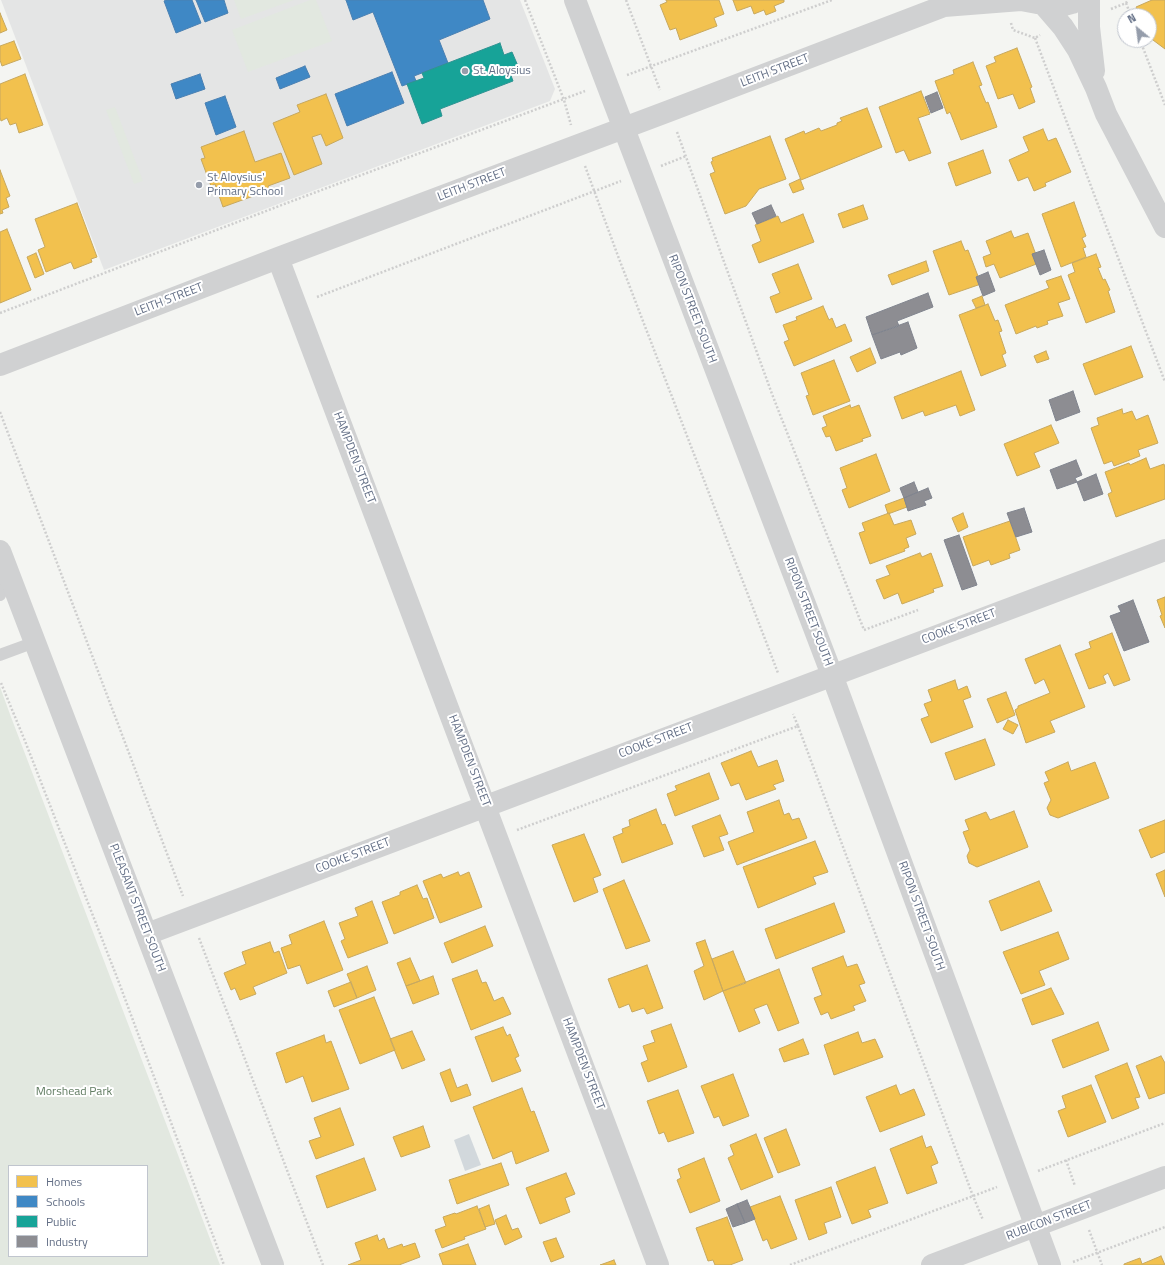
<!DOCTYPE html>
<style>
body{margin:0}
#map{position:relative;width:1165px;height:1265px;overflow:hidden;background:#f4f5f2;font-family:"Titillium Web",sans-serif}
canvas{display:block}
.legend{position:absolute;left:8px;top:1165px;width:140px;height:92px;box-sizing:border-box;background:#fff;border:1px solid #c0c5ce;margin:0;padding:5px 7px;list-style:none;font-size:12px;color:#626e85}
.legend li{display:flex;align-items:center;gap:8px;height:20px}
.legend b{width:20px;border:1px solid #c0c5ce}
.north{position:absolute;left:1117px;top:8px;width:40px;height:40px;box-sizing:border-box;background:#fff;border:1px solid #c0c5ce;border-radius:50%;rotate:331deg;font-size:11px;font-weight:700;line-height:16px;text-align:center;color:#626e85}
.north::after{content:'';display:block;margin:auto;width:14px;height:18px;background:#959dab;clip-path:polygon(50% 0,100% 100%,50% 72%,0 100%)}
</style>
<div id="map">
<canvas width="1165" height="1265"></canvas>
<ul class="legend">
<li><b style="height:11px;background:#f2c14e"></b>Homes</li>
<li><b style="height:11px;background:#3f88c5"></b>Schools</li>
<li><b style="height:11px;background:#17a398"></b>Public</li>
<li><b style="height:11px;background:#8d8d92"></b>Industry</li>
</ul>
<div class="north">N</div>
</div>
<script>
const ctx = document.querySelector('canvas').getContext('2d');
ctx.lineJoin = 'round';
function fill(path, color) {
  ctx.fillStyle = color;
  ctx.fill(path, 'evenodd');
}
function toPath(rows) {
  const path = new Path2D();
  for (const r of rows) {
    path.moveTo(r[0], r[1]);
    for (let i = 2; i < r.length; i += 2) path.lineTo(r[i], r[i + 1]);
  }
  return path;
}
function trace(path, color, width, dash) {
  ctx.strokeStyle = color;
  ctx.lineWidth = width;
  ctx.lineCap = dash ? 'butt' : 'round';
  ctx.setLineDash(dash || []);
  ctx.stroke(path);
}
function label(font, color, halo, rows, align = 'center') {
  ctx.font = font + ' "Titillium Web",sans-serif';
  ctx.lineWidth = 4;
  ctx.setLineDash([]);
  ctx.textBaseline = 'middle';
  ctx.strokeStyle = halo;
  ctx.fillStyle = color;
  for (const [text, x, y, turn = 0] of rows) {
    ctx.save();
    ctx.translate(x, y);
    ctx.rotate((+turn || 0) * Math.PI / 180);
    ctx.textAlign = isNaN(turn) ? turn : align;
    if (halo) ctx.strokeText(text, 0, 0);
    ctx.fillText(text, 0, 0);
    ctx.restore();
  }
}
const built = toPath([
 [1,0,520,0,555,89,550,101,104,270]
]);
const green = toPath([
 [234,0,294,0,241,19],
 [310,0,316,0,332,41,248,72,232,30],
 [115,107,143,181,134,184,106,110],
 [0,687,11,717,220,1265,0,1265],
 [9,1166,147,1166,147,1256,9,1256]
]);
const water = toPath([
 [469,1134,481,1165,465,1171,454,1140]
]);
const homes = toPath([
 [666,0,719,0,724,14,714,18,717,26,680,40,676,28,670,30,660,5,667,2,666,0],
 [733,0,784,0,784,2,774,6,776,11,766,15,764,10,754,14,751,6,737,11,733,0],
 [1152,0,1165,0,1165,49,1149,37,1149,16,1140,16,1136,7,1152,0],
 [0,13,7,30,0,33,0,13],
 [14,41,21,59,2,66,0,60,0,46,14,41],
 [1017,48,1032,87,1030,88,1035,102,1019,109,1013,94,998,99,986,66,996,62,994,57,1017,48],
 [973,62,982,85,979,86,986,103,988,102,997,127,961,140,950,112,947,114,935,81,954,74,953,70,973,62],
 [25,74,43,125,19,133,16,123,10,125,7,118,1,121,0,117,0,84,25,74],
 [921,91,930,114,918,118,931,153,909,161,904,150,896,153,879,107,921,91],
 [326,94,343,138,326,146,321,134,312,137,322,164,294,175,273,123,300,112,297,105,326,94],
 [867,108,882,147,801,180,785,139,804,131,805,134,819,128,821,131,837,125,837,123,842,121,840,118,867,108],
 [1043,129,1048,141,1056,138,1071,172,1045,183,1046,186,1034,191,1028,177,1018,181,1009,160,1029,151,1023,137,1043,129],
 [244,131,255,162,281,153,290,178,268,186,270,190,223,207,215,184,211,186,201,159,205,158,201,147,244,131],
 [770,136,786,179,759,189,746,206,725,214,710,174,715,172,711,162,713,161,712,158,770,136],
 [983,150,991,173,956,186,948,163,983,150],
 [0,170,10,196,6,198,9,207,2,210,3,213,0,214,0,170],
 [800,179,804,189,793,193,789,184,800,179],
 [1074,202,1086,236,1082,238,1086,247,1083,248,1086,257,1061,267,1042,214,1074,202],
 [77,203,97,257,91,259,92,262,74,269,71,262,46,272,38,250,45,247,35,219,77,203],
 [863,205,868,219,843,228,838,214,863,205],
 [803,214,814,242,759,263,752,245,761,241,755,225,778,216,781,223,803,214],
 [7,229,31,290,0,303,0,232,7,229],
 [1011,231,1014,238,1028,233,1039,263,1000,278,994,264,986,267,983,257,991,254,986,241,1011,231],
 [961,241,965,251,968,250,981,284,949,295,933,251,961,241],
 [36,253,44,274,35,278,27,257,36,253],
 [1096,254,1101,267,1098,268,1103,280,1105,279,1110,290,1108,291,1115,312,1086,323,1068,275,1075,272,1072,263,1096,254],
 [926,261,929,271,892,285,888,275,926,261],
 [798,264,812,299,776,313,770,297,780,293,772,274,798,264],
 [1061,276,1070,299,1058,303,1063,316,1047,321,1048,324,1037,328,1036,326,1016,334,1005,305,1049,288,1046,281,1061,276],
 [982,296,985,305,976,308,972,300,982,296],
 [988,304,995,321,998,320,1002,331,999,332,1006,353,1002,355,1006,366,981,376,959,315,988,304],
 [823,306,829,320,832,318,836,328,845,324,852,341,794,366,784,342,789,340,783,325,797,320,796,317,823,306],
 [1131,346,1143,377,1095,395,1083,364,1131,346],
 [870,348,876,363,857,372,850,357,870,348],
 [1046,351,1049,359,1037,363,1034,356,1046,351],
 [834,360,850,401,813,415,806,396,809,395,801,373,834,360],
 [961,371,975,410,960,416,956,405,925,416,923,411,902,419,894,397,961,371],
 [850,405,851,408,859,405,871,436,862,439,863,441,836,451,830,436,826,437,822,428,827,426,823,416,850,405],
 [1122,409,1123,414,1132,411,1136,420,1148,415,1158,443,1138,450,1140,456,1114,466,1112,461,1104,464,1091,428,1099,425,1097,418,1122,409],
 [1051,425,1059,443,1034,453,1040,467,1017,476,1004,444,1051,425],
 [876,454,890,491,849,508,842,490,847,488,840,468,876,454],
 [1146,458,1150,469,1164,464,1165,468,1165,499,1116,517,1108,494,1112,492,1105,472,1129,463,1130,465,1146,458],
 [904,498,907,507,888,514,885,505,904,498],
 [889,513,894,525,911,520,916,534,906,538,909,547,904,549,905,551,870,564,859,533,865,531,862,523,889,513],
 [963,513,968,527,958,532,952,518,963,513],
 [1010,521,1020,550,1009,554,1010,558,991,565,989,560,973,566,963,537,1010,521],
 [920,553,922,557,931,553,943,586,933,589,934,592,902,604,898,593,884,599,876,580,890,575,886,566,920,553],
 [1165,597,1165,628,1160,616,1162,615,1157,600,1165,597],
 [1112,633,1130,680,1114,686,1108,673,1103,676,1106,683,1089,689,1075,654,1091,648,1089,642,1112,633],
 [1060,645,1085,707,1050,721,1055,732,1026,743,1015,710,1018,708,1018,706,1050,693,1044,679,1035,684,1025,659,1060,645],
 [955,680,958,690,967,686,971,697,963,700,973,727,931,743,921,719,929,716,924,704,932,701,928,690,955,680],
 [1006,692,1015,715,997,723,987,699,1006,692],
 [1008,720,1018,725,1013,734,1003,729,1008,720],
 [985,739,995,765,955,780,945,753,985,739],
 [751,751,758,767,777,760,784,781,773,785,776,789,746,800,739,783,731,786,721,763,751,751],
 [1068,762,1071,771,1095,762,1109,798,1058,818,1050,815,1047,808,1051,800,1044,783,1049,781,1045,772,1068,762],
 [709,773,719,799,675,816,667,794,677,790,675,786,709,773],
 [779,800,784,815,789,813,792,820,799,818,807,838,737,865,728,842,754,832,747,812,779,800],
 [656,809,662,825,665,824,673,844,622,863,613,837,623,833,622,829,630,826,629,820,656,809],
 [1014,811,1028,847,977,867,969,863,967,856,970,850,963,832,969,830,965,820,986,812,990,820,1014,811],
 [720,815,728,834,719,837,724,850,704,857,692,826,720,815],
 [1165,820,1165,852,1151,858,1139,830,1165,820],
 [584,834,601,875,593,878,598,892,574,902,552,845,584,834],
 [815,841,828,872,813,877,816,884,758,908,743,867,815,841],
 [1165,870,1165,897,1156,874,1165,870],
 [458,872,460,876,469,872,482,907,440,923,423,881,441,874,443,878,458,872],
 [624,880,650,941,626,949,603,889,624,880],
 [1039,881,1052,911,1001,931,989,901,1039,881],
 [417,885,423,899,427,898,434,918,394,934,382,902,400,895,400,892,417,885],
 [372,901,388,943,348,958,341,941,345,939,339,923,358,916,355,908,372,901],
 [834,903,845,932,776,959,765,929,834,903],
 [324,921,343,970,307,984,300,965,288,969,281,948,292,944,289,935,324,921],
 [485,926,493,946,452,963,444,943,485,926],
 [1058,932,1069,959,1039,971,1045,985,1021,994,1003,952,1058,932],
 [705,940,723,991,704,1000,694,971,704,966,696,943,705,940],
 [270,942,274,953,279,951,287,973,253,987,256,994,240,1000,235,988,231,990,224,973,246,964,242,952,270,942],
 [733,951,746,983,723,991,712,959,733,951],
 [843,956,847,967,857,964,865,983,859,985,866,1001,853,1006,855,1010,831,1019,828,1012,821,1015,814,998,822,995,812,968,843,956],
 [410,958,420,981,406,986,397,963,410,958],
 [647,965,663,1008,647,1014,644,1008,632,1012,629,1004,619,1008,608,979,647,965],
 [367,966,376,990,357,998,347,974,367,966],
 [779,969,799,1023,778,1031,767,1004,754,1009,760,1023,739,1032,723,991,779,969],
 [477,970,482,983,486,982,494,1001,503,997,511,1014,471,1030,452,979,477,970],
 [433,976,439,994,413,1004,406,986,433,976],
 [351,982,357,998,334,1007,328,991,351,982],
 [1051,988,1064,1014,1032,1025,1022,999,1051,988],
 [374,997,395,1050,360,1064,339,1010,374,997],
 [1098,1022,1109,1050,1063,1068,1052,1040,1098,1022],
 [671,1024,687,1067,648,1082,641,1063,648,1060,643,1046,655,1042,651,1031,671,1024],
 [503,1027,507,1036,510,1034,519,1056,515,1058,521,1071,492,1082,475,1037,503,1027],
 [412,1031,425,1060,402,1069,390,1039,412,1031],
 [858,1032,862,1043,875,1039,883,1057,834,1075,824,1045,858,1032],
 [324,1035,326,1043,331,1041,349,1089,312,1102,303,1076,286,1083,276,1053,324,1035],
 [803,1039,809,1054,784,1062,779,1049,803,1039],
 [1161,1056,1165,1063,1165,1093,1149,1099,1136,1066,1161,1056],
 [1127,1063,1140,1097,1135,1098,1139,1108,1112,1119,1095,1076,1127,1063],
 [450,1069,457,1088,467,1084,471,1095,451,1102,440,1073,450,1069],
 [733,1074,749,1116,723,1126,719,1116,714,1118,701,1086,733,1074],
 [896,1085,900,1095,914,1089,925,1115,880,1132,866,1097,896,1085],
 [1091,1085,1106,1122,1068,1137,1058,1111,1066,1108,1062,1096,1091,1085],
 [522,1088,531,1112,534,1111,549,1151,516,1164,512,1151,493,1159,473,1107,522,1088],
 [678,1090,694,1133,668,1142,664,1132,659,1134,647,1101,678,1090],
 [340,1108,354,1145,316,1159,309,1141,321,1137,314,1118,340,1108],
 [423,1126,430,1147,401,1157,393,1137,423,1126],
 [786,1129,800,1165,778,1173,764,1138,786,1129],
 [756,1134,773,1177,741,1190,728,1158,734,1155,730,1145,756,1134],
 [922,1136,926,1148,931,1146,938,1163,931,1166,937,1183,907,1194,890,1149,922,1136],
 [364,1158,376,1190,327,1208,316,1176,364,1158],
 [704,1158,720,1201,690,1213,677,1180,681,1178,678,1169,704,1158],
 [501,1163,509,1185,457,1204,449,1180,501,1163],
 [875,1167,888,1203,868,1210,871,1217,852,1224,836,1182,875,1167],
 [566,1173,575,1194,565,1198,570,1212,540,1224,526,1188,566,1173],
 [831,1187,841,1217,824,1223,827,1233,809,1240,795,1200,831,1187],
 [780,1196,797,1239,771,1249,767,1239,763,1241,750,1207,780,1196],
 [489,1205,495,1224,485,1227,479,1209,489,1205],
 [477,1206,486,1229,464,1237,465,1239,442,1248,435,1230,446,1226,443,1217,455,1213,456,1214,477,1206],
 [506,1215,512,1230,518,1228,522,1237,505,1245,495,1220,506,1215],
 [727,1217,743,1260,730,1265,715,1265,713,1260,708,1261,696,1228,727,1217],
 [377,1235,379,1241,384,1238,388,1249,402,1244,403,1247,415,1243,420,1257,399,1265,348,1265,361,1260,355,1243,377,1235],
 [556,1238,564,1257,551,1262,543,1242,556,1238],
 [468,1244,476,1265,443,1265,439,1254,468,1244],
 [1161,1256,1165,1265,1124,1265,1124,1264,1140,1258,1142,1264,1161,1256],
 [614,1260,616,1265,600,1265,614,1260]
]);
const schools = toPath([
 [166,0,192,0,201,23,176,33,164,1,166,0],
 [196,0,224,0,228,13,205,22,196,0],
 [346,0,483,0,490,19,439,40,448,63,414,76,416,81,402,86,373,12,353,20,346,0],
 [305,66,310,77,280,89,276,78,305,66],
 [392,72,404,103,347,126,335,94,392,72],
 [200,74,205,89,176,99,171,84,200,74],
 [225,96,236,127,216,135,205,103,225,96]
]);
const public = toPath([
 [500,43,504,55,512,52,518,66,509,70,513,81,440,109,442,116,422,124,407,84,424,78,422,73,500,43]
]);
const industry = toPath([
 [937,92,943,108,931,113,925,97,937,92],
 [771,205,776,216,757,224,752,213,771,205],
 [1044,250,1051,270,1040,275,1032,254,1044,250],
 [988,272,995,291,983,296,976,277,988,272],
 [928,293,933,307,897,321,899,326,872,335,866,317,928,293],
 [908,322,917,348,901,355,900,352,881,359,872,335,908,322],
 [1073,391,1080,412,1056,421,1049,400,1073,391],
 [1076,460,1082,475,1075,478,1077,482,1057,489,1050,470,1076,460],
 [1096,474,1103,494,1084,501,1077,482,1096,474],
 [914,482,918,492,904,498,900,488,914,482],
 [928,488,932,498,924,501,926,505,908,511,904,498,928,488],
 [1024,508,1032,532,1016,537,1007,513,1024,508],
 [959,535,977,585,962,590,944,540,959,535],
 [1133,600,1149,642,1124,651,1110,616,1121,612,1118,606,1133,600],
 [747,1200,755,1219,745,1223,737,1204,747,1200],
 [737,1204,745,1223,733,1227,726,1209,737,1204]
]);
const path = toPath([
 [525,0,564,100,571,125],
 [626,0,660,90],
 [1126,3,1131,16],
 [1111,9,1126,3,1128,0],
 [1011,23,1013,30,1035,38,1040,35],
 [1035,38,1165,382],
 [1140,40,1165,105],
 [627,75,832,0],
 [677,132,772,394,864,630,918,610],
 [585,166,618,256,778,673],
 [661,166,686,156],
 [317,297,621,181],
 [0,313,287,203,585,91],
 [0,412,183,896],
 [1,683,25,741,118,980,224,1265],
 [798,726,973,1196,983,1220],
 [517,830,798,726,793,714],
 [199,938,323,1265],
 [1066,1160,1075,1186],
 [1038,1171,1165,1123],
 [1089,1230,1102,1265],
 [1073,1262,1165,1227],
 [790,1265,997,1187]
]);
const service = toPath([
 [0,595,8,574],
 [0,655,35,642]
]);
const minor = toPath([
 [575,0,832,675,1050,1265],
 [1089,0,1089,27,1094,71],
 [1036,2,1049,6,1061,6,1072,3,1077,0],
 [1044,5,1063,27,1078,50,1096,88,1106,114,1165,227],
 [944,6,1021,0,1037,3],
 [278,258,658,1265],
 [0,365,278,258,669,111,944,6,954,0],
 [147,934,1165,550]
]);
const tertiary = toPath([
 [0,551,273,1265],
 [932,1265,1165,1177]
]);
const markers = [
 [465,71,4,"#959dab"],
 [199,185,4,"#959dab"]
];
const poiNames = [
 ["St. Aloysius",473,71],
 ["St Aloysius'",207,178],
 ["Primary School",207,192]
];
const streetNames = [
 ["LEITH STREET",775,71,-21],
 ["LEITH STREET",472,185,-21],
 ["LEITH STREET",169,300,-21],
 ["RIPON STREET SOUTH",692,309,69],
 ["HAMPDEN STREET",354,458,69],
 ["RIPON STREET SOUTH",808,612,69],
 ["COOKE STREET",959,627,-21],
 ["COOKE STREET",656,741,-21],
 ["HAMPDEN STREET",469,761,69],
 ["COOKE STREET",353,856,-21],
 ["PLEASANT STREET SOUTH",137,908,69],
 ["RIPON STREET SOUTH",921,916,70],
 ["HAMPDEN STREET",583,1064,69],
 ["RUBICON STREET",1049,1221,-21]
];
const parkNames = [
 ["Morshead Park",74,1092]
];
fill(built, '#e4e5e5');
fill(green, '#e2e8e0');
fill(water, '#d2d8dc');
fill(homes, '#f2c14e');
trace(homes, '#c7a85e', 1);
fill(schools, '#3f88c5');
trace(schools, '#4a80b2', 1);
fill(public, '#17a398');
trace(public, '#2e9392', 1);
fill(industry, '#8d8d92');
trace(industry, '#80848e', 1);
trace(path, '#cecece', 2.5, [2, 2]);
trace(service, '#d0d1d2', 12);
trace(minor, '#d0d1d2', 22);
trace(tertiary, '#d0d1d2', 22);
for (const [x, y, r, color] of markers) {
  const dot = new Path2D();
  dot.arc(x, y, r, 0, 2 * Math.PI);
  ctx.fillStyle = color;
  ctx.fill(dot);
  trace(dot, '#fff', 1.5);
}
label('12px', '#626e85', '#fff', poiNames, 'left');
label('12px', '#626e85', '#fff', streetNames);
label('12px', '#617c62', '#fff', parkNames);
</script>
